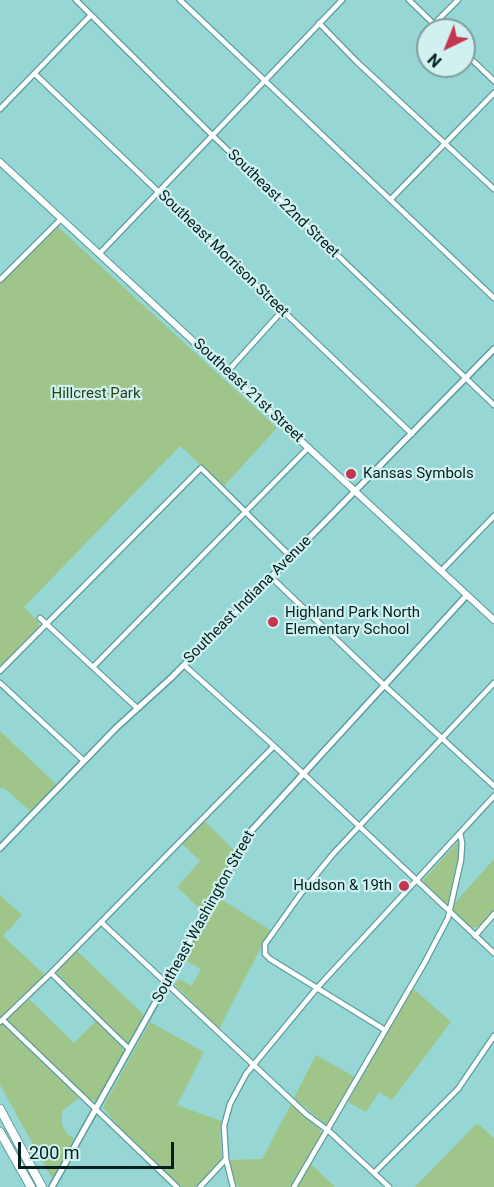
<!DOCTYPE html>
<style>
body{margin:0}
#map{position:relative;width:494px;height:1187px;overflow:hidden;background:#96d7d6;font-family:Roboto,sans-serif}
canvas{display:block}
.north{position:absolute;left:416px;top:18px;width:60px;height:60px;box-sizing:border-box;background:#d1f1f0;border:2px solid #7f9d9c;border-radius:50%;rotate:223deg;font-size:16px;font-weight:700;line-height:24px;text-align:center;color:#041f1f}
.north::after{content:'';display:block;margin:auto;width:21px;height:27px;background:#c6354f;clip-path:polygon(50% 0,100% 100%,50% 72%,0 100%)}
.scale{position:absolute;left:18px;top:1142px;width:156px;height:27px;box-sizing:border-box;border:3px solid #041f1f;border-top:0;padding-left:8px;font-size:18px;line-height:21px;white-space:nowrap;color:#041f1f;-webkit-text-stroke:4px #d1f1f0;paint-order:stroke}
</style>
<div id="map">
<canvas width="494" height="1187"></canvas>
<div class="north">N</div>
<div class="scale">200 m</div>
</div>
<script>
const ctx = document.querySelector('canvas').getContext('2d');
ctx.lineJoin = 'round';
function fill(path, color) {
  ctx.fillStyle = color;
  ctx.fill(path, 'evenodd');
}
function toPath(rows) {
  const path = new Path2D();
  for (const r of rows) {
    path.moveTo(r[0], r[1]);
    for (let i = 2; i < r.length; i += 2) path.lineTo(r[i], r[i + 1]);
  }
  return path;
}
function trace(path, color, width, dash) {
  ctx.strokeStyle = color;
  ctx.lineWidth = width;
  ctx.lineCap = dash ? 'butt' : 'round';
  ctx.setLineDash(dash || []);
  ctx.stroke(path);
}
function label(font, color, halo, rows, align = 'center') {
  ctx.font = font + ' Roboto,sans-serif';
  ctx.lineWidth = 4.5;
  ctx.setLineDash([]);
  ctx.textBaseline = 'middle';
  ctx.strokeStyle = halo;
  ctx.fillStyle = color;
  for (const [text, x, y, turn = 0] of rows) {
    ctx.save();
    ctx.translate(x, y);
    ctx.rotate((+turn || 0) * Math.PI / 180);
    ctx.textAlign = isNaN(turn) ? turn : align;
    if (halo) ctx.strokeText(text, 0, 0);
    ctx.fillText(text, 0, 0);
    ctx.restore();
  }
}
const green = toPath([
 [57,226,277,428,224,486,180,446,24,607,39,622,39,627,0,666,0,284],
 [0,731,57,785,31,812,3,787,0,789],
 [205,821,236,852,202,911,177,887,200,861,182,844],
 [458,842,461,844,458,863,449,902,445,904,424,883,423,880],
 [494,859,494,910,480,926,473,928,454,913,453,905],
 [0,895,22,915,3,936,46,976,0,1018],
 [218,897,270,930,219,1029,174,984,180,979,192,986,201,969,184,960],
 [77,951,144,1015,130,1042,127,1043,123,1041,57,974,57,970],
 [411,990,415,990,451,1022,392,1100,379,1092,366,1112,348,1102],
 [29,999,74,1043,96,1021,123,1048,123,1052,97,1101,90,1100,9,1022,8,1019,10,1016],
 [0,1021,79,1098,62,1111,62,1125,67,1134,74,1138,53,1180,0,1085],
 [150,1022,204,1052,177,1105,221,1121,220,1135,222,1160,196,1187,181,1187,123,1132,103,1107],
 [316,1055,355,1077,328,1124,325,1124,294,1098],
 [291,1104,307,1119,320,1129,322,1138,291,1187,238,1187,232,1174,230,1160,262,1159],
 [477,1123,494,1138,494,1187,415,1187],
 [311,1164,335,1187,297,1187]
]);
const minor = toPath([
 [76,0,213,136,494,405],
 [180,0,494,298],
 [409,0,440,30],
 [319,23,357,62,494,189],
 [434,24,458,0],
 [464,52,494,81],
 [35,74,412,434],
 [0,109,91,15],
 [391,199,494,93],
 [99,254,342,0],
 [0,280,61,219],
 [227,372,282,311],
 [441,571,494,516],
 [271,577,385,686,494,786],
 [40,618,137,708],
 [184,665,274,746,494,953],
 [93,667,309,447],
 [0,671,201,468,291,557],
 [0,683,84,761],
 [101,922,306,1114,330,1132,389,1187],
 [475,936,494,914],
 [51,973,129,1049],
 [3,1020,177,1187],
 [0,1022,51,973,274,746],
 [385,1030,270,959,265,954,265,944,302,892,333,854,494,683],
 [374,1173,458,1089,494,1036],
 [200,1187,226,1159],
 [233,1187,226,1159,224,1126,230,1104,246,1074,317,988,494,796],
 [294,1187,425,962,448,918,461,860,462,843,460,833]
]);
const tertiary = toPath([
 [0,848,116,728,171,678,271,577,494,349],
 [52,1187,252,830,467,595]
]);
const secondary = toPath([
 [0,162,494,620]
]);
const motorway = toPath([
 [0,1109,42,1187],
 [0,1132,31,1187]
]);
const markers = [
 [351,474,6,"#c6354f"],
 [273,622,6,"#c6354f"],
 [404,886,6,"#c6354f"]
];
const streetNames = [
 ["Southeast 22nd Street",283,204,44],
 ["Southeast Morrison Street",223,254,44],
 ["Southeast 21st Street",248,391,43],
 ["Southeast Indiana Avenue",248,600,-45],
 ["Southeast Washington Street",204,917,-61]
];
const parkNames = [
 ["Hillcrest Park",96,394]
];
const poiNames = [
 ["Kansas Symbols",363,474],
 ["Highland Park North",285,613],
 ["Elementary School",285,630],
 ["Hudson & 19th",392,886,"right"]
];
fill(green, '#9fc58b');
trace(minor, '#5d9c9c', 7);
trace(tertiary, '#5d9c9c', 8);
trace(secondary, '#5d9c9c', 8);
trace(motorway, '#5d9c9c', 10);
trace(minor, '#fff', 4.5);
trace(tertiary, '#fff', 5);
trace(secondary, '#fff', 6);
trace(motorway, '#fff', 8);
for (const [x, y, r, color] of markers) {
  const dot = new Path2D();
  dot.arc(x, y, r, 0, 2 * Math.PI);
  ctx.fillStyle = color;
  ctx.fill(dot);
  trace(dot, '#d1f1f0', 2);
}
label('15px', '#041f1f', '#d1f1f0', streetNames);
label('15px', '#254212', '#d1f1f0', parkNames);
label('15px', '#041f1f', '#d1f1f0', poiNames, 'left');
</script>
